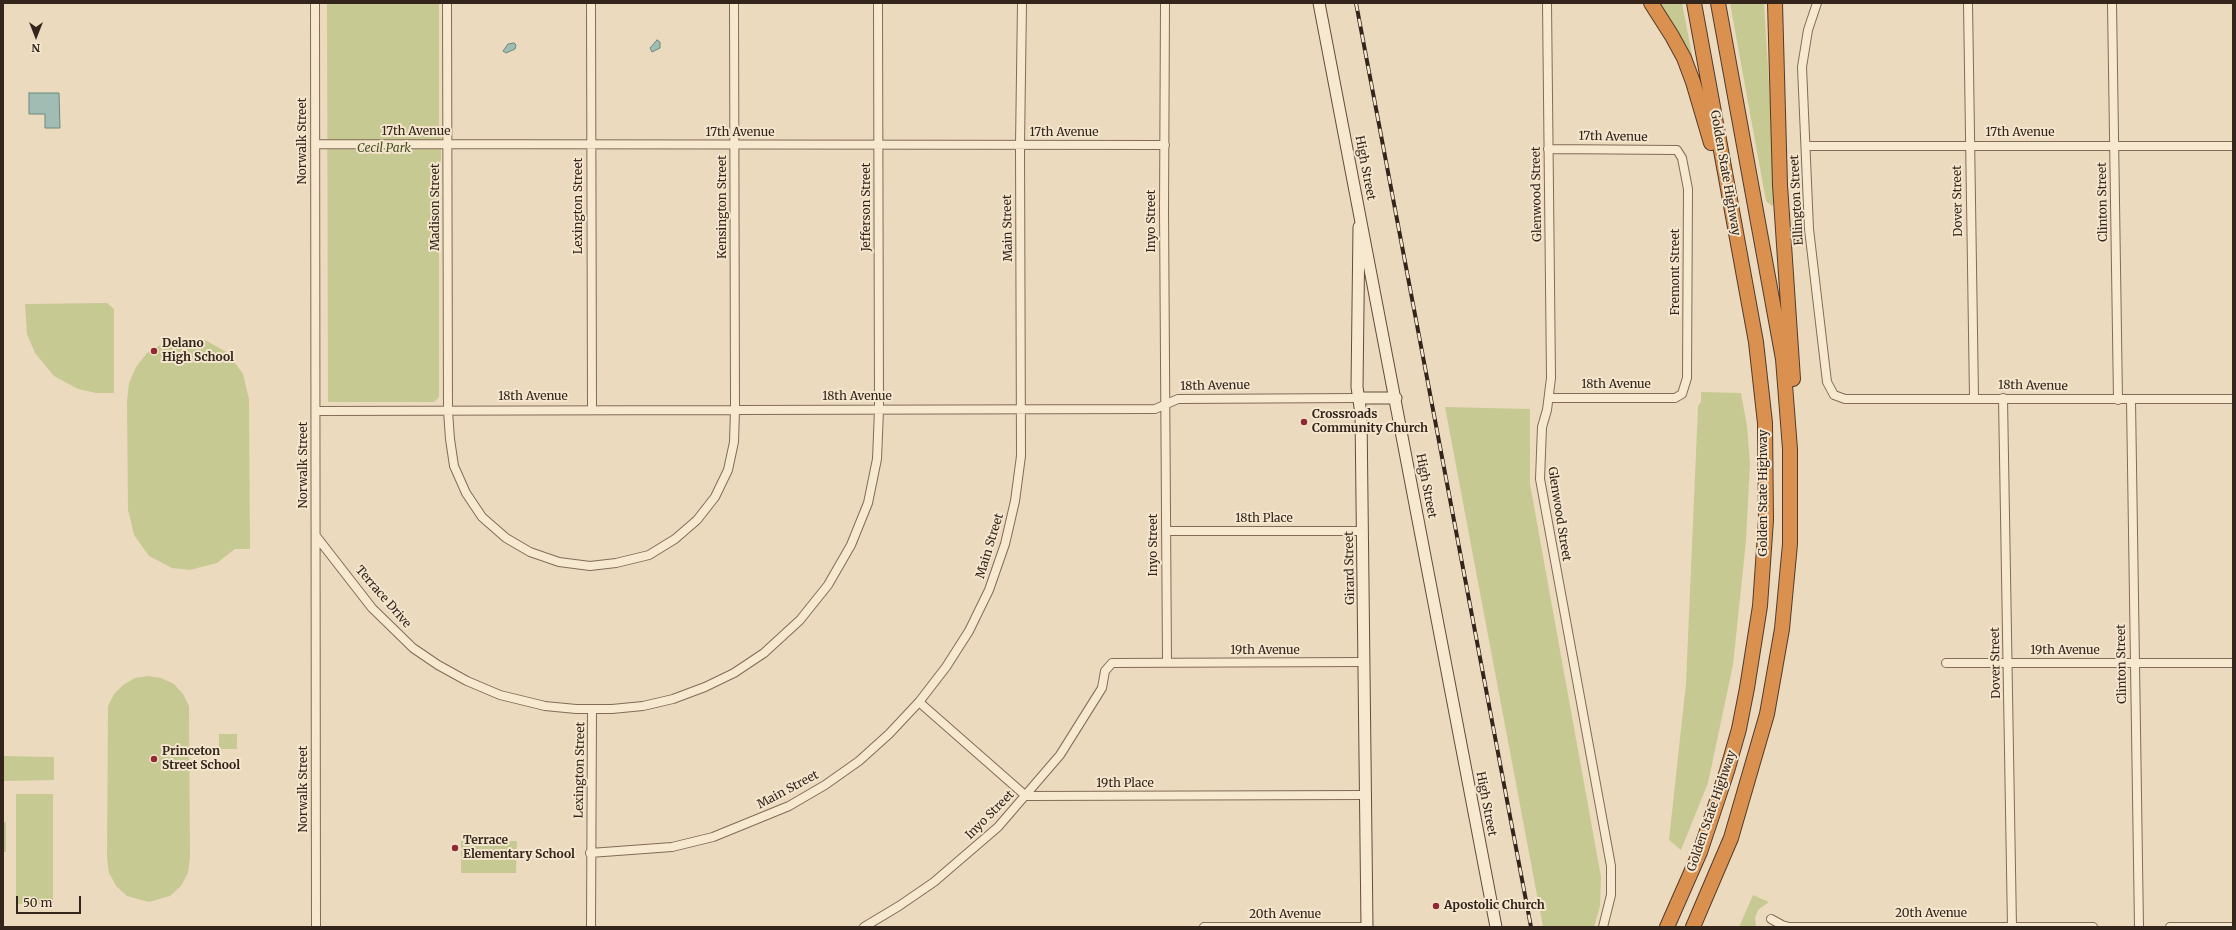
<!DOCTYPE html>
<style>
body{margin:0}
#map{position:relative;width:2236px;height:930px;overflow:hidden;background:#ecdabe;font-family:Merriweather,serif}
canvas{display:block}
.frame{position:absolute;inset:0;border:4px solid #33251c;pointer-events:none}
.north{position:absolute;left:16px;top:16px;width:40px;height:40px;-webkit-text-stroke:3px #f4e5cd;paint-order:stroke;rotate:180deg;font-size:11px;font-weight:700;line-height:16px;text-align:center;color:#33251c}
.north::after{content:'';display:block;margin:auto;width:14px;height:18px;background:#33251c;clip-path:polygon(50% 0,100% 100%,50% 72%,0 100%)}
.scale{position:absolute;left:16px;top:896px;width:65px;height:18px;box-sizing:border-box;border:2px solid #33251c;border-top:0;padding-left:5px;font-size:12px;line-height:14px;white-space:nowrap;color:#33251c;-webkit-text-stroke:3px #f4e5cd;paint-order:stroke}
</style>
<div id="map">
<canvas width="2236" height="930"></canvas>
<div class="frame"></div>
<div class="north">N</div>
<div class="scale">50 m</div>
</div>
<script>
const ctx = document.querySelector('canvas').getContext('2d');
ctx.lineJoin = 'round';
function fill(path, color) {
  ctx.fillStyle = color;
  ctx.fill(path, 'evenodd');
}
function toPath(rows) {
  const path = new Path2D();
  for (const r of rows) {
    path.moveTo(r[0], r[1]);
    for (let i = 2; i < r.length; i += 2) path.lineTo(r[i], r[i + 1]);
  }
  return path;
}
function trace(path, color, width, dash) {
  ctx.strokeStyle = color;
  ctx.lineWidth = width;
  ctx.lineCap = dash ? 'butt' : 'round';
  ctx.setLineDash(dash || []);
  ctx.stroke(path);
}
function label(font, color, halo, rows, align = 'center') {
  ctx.font = font + ' Merriweather,serif';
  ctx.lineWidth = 4;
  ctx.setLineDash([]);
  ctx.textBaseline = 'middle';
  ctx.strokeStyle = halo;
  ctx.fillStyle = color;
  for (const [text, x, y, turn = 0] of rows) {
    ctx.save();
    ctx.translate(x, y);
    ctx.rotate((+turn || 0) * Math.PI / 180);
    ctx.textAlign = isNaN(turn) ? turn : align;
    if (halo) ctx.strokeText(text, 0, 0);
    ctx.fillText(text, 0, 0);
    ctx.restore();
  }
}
const green = toPath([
 [327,3,439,3,439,125,441,130,441,160,439,164,439,397,434,402,328,402],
 [1655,3,1682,3,1696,75],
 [1730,3,1764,3,1776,200,1772,206,1766,201],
 [107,303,114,309,114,393,96,393,78,389,54,376,35,353,27,334,25,304],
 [179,338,205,340,228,353,243,374,249,399,250,549,235,549,217,563,190,570,172,568,149,556,134,535,128,510,127,401,129,383,136,367,147,353,162,344],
 [1701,392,1741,393,1747,426,1750,464,1746,541,1733,665,1708,783,1681,850,1669,840,1686,683,1698,406,1701,402],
 [1445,407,1530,409,1530,484,1601,877,1600,906,1594,927,1543,927],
 [148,676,161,678,174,684,183,694,189,706,190,858,188,873,181,886,170,896,149,902,127,896,116,886,109,873,107,858,108,706,114,694,123,685,135,678],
 [219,734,237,734,237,749,219,749],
 [3,756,54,757,54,780,3,781],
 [16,794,53,794,53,904,16,904],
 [3,822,6,822,6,852,3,852],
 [461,841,517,841,516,873,461,873],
 [1753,895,1769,902,1758,910,1755,918,1756,927,1739,927]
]);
const water = toPath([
 [657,40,660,42,660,48,652,52,650,48,657,40],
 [514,43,516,45,515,49,506,53,503,51,508,44,514,43],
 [29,93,59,93,60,128,45,128,45,114,29,114,29,93]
]);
const street = toPath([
 [315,3,316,927],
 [447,3,448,411,450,439,454,466,466,493,482,517,506,538,530,552,559,562,590,566,616,563,649,555,675,539,697,520,715,497,728,470,734,442,735,410,734,3],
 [591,3,592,410],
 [1165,3,1164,210,1167,663],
 [1547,3,1551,378,1547,410,1542,427,1540,479,1611,866,1611,895,1603,927],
 [1817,3,1808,30,1802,67,1809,229,1827,382,1834,395,1845,399,2233,399],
 [1968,3,1974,398],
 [2112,3,2118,400],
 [315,144,1165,145],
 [1806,146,2233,146],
 [1548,149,1677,150,1682,158,1688,189,1687,378,1682,394,1675,398,1549,398],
 [2003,398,2012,927],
 [2131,400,2139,927],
 [316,411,1155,409,1178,399,1359,398],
 [1166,531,1362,531],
 [316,536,372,608,413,648,438,665,467,681,500,695,545,706,576,709,612,709,643,706,673,699,705,687,734,673,764,653,800,620,828,585,851,545,868,503,877,459,879,410,878,3],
 [1946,663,2233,663],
 [919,702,1026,796,1365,795],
 [590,853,672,847,713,837,789,806,825,785,859,761,889,734,919,702,946,667,969,631,989,590,1005,544,1015,501,1021,456,1020,145,1022,3],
 [1771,919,1782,925,1789,927,2093,927],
 [591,927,592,710],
 [864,927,899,906,934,882,998,827,1060,755,1102,688,1105,671,1112,663,1363,662],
 [1204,927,1367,927],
 [2170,927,2233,927]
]);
const secondary = toPath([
 [1319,3,1496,927],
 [1359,227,1357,387,1361,414,1367,927],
 [1359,398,1396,398]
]);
const highway = toPath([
 [1651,3,1672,36,1684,58,1693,82,1711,143],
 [1775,3,1780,185,1793,379],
 [1667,927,1700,852,1727,771,1739,729,1747,688,1760,606,1766,520,1765,423,1756,342,1694,3],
 [1693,927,1731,838,1767,714,1782,629,1790,544,1790,449,1783,359,1718,3]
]);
const rail = toPath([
 [1356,3,1531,927]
]);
const markers = [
 [154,351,4,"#902933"],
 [1304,422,4,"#902933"],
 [154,759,4,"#902933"],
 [455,848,4,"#902933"],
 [1436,906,4,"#902933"]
];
const streetNames = [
 ["17th Avenue",416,132],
 ["17th Avenue",740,133],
 ["17th Avenue",1064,133],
 ["17th Avenue",2020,133],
 ["17th Avenue",1613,137,1],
 ["Norwalk Street",303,141,-90],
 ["High Street",1365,168,79],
 ["Golden State Highway",1725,173,80],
 ["Glenwood Street",1537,194,-91],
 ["Ellington Street",1797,200,-93],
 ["Dover Street",1958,201,-91],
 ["Clinton Street",2103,202,-91],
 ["Lexington Street",579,206,-90],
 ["Madison Street",436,207,-90],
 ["Kensington Street",723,207,-90],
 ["Jefferson Street",867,207,-90],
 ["Inyo Street",1152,221,-90],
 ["Main Street",1008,228,-91],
 ["Fremont Street",1676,272,-90],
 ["18th Avenue",1616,385],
 ["18th Avenue",1215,386,-1],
 ["18th Avenue",2033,386,1],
 ["18th Avenue",533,397],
 ["18th Avenue",857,397],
 ["Norwalk Street",304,465,-90],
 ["High Street",1426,486,79],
 ["Golden State Highway",1764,493,-90],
 ["Glenwood Street",1559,514,81],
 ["18th Place",1264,519],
 ["Inyo Street",1154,545,-90],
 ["Main Street",990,546,-73],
 ["Girard Street",1350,568,-91],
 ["Terrace Drive",383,597,49],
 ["19th Avenue",1265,651],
 ["19th Avenue",2065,651],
 ["Dover Street",1996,663,-91],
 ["Clinton Street",2122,664,-91],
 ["Lexington Street",580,770,-89],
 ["19th Place",1125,784],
 ["Norwalk Street",304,789,-90],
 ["Main Street",788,790,-28],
 ["High Street",1486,804,79],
 ["Golden State Highway",1712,811,-71],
 ["Inyo Street",990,815,-45],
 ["20th Avenue",1931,914],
 ["20th Avenue",1285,915]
];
const parkNames = [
 ["Cecil Park",384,149]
];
const poiNames = [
 ["Delano",162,344],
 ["High School",162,358],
 ["Crossroads",1312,415],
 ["Community Church",1312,429],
 ["Princeton",162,752],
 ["Street School",162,766],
 ["Terrace",463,841],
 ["Elementary School",463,855],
 ["Apostolic Church",1444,906]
];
fill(green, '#c7c992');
fill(water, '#a1bdb3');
trace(water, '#698a7f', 1);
trace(street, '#836b57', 10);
trace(secondary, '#654c3b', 13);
trace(highway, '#513a2c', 16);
trace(street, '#f7e8d0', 8);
trace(secondary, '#f7e8d0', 11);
trace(highway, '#da914f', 14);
trace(rail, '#33251c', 4);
trace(rail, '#f4e5cd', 2.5, [8]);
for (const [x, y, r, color] of markers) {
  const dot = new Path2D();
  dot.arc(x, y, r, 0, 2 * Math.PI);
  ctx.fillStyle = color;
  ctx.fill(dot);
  trace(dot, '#f4e5cd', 1.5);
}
label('12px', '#33251c', '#f4e5cd', streetNames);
label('italic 12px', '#474f23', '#f4e5cd', parkNames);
label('bold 12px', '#33251c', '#f4e5cd', poiNames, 'left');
</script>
